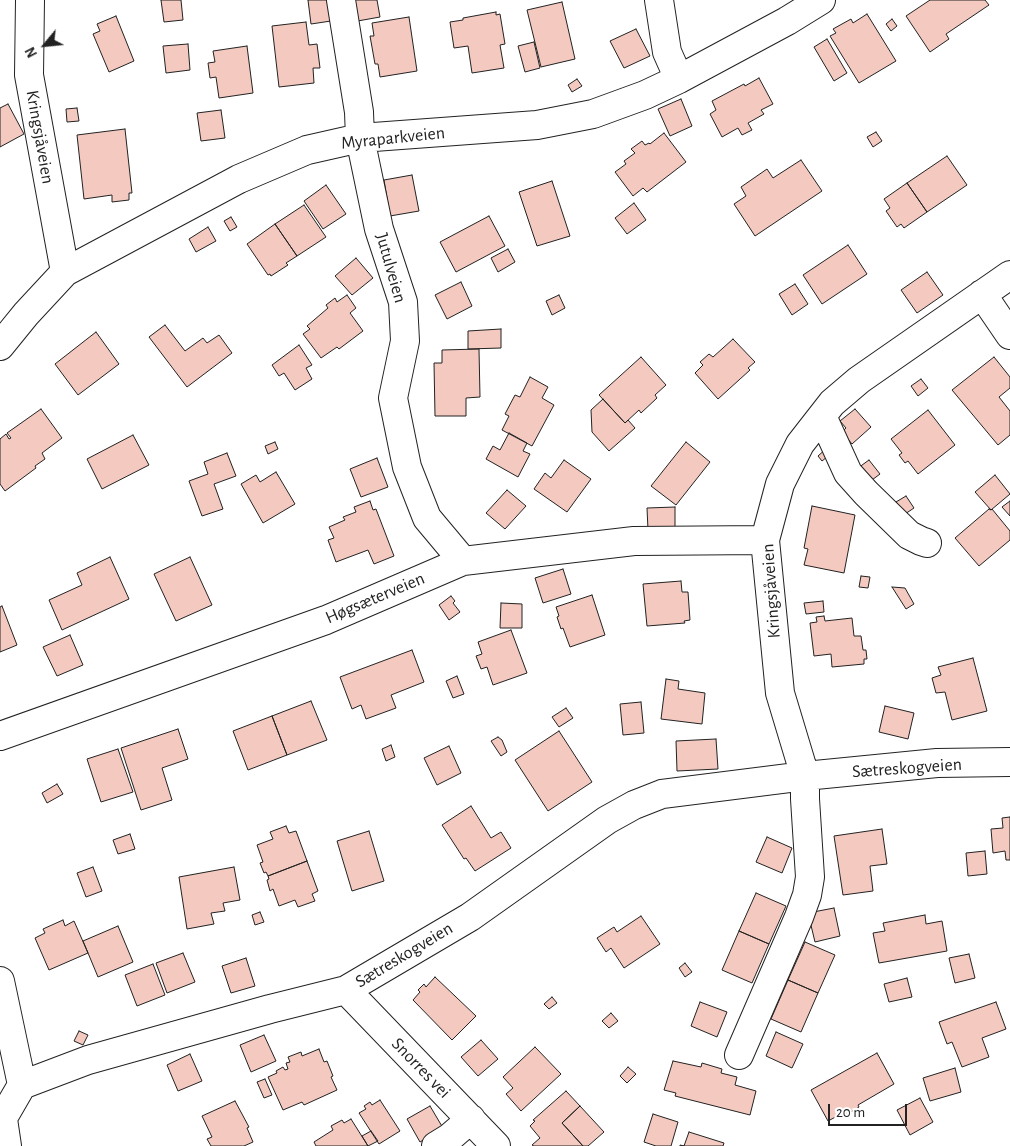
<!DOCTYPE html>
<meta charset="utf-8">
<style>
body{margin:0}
#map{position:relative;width:1010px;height:1146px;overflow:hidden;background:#fff;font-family:"Alegreya Sans",sans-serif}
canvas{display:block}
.north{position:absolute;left:20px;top:20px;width:50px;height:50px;-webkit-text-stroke:4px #fff;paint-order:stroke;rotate:242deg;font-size:14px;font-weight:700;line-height:20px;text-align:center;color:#222}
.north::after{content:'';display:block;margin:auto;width:18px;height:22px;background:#222;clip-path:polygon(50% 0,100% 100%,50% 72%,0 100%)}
.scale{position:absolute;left:828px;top:1104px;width:79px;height:22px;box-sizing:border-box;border:2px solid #222;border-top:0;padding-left:6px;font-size:15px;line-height:18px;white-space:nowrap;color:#222;-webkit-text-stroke:4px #fff;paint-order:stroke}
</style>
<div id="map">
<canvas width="1010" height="1146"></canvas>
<div class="north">N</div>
<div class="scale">20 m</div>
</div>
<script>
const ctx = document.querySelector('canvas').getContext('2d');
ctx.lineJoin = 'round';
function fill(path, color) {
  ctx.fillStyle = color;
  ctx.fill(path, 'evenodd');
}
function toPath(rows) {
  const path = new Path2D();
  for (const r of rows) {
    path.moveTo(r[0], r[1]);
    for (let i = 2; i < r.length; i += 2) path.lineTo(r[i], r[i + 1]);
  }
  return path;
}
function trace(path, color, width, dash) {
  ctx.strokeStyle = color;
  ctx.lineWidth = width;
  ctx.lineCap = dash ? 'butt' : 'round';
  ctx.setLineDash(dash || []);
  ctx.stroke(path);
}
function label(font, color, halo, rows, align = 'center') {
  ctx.font = font + ' "Alegreya Sans",sans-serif';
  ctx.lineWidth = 4;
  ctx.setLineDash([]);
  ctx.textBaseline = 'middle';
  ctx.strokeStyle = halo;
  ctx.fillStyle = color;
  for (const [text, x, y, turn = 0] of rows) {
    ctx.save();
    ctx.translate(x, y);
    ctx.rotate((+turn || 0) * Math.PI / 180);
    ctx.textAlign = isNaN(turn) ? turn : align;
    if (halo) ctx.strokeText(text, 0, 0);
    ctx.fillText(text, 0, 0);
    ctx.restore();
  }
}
const building = toPath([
 [161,0,181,0,183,20,164,22,161,0],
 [308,0,329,0,331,21,311,24,308,0],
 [348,0,377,0,380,17,352,22,348,0],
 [930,0,985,0,989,5,946,34,949,39,930,52,906,16,930,0],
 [562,2,575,59,541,67,527,10,562,2],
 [496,12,496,15,500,14,505,44,500,45,504,68,472,73,468,46,454,48,450,22,463,20,463,18,496,12],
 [867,14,896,61,859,83,830,36,836,33,833,29,851,19,853,23,867,14],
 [116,16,134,61,109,72,93,34,100,31,97,24,116,16],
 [409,17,417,71,380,77,378,64,375,64,370,36,374,36,372,23,409,17],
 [892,19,897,26,891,31,886,24,892,19],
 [306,22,309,45,317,44,320,68,313,68,314,83,279,87,272,26,306,22],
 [636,29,650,56,624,68,610,41,636,29],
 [827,39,847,73,834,81,814,47,827,39],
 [534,42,540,68,525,72,518,46,534,42],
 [188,44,190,70,166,73,163,46,188,44],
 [247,46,253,93,219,98,216,77,210,78,208,63,215,62,213,51,247,46],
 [759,78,773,104,761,110,764,114,748,123,752,130,742,135,738,128,722,137,710,114,716,110,712,101,744,84,745,86,759,78],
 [577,79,582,86,572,92,568,85,577,79],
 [681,99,692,126,670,136,658,109,681,99],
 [8,104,24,134,0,147,0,108,8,104],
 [77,108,79,121,67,122,66,109,77,108],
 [221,110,225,138,201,141,197,113,221,110],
 [125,129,132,193,129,193,129,200,112,202,112,195,84,199,77,135,125,129],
 [876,132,882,141,873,147,867,137,876,132],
 [664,133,686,162,647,192,643,188,633,196,615,172,626,164,624,161,635,153,631,149,642,141,645,145,649,143,650,144,664,133],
 [947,156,967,185,927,212,907,183,947,156],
 [801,160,822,191,755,236,734,204,746,196,741,187,767,169,773,178,801,160],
 [412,175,419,211,390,216,384,180,412,175],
 [552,181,570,236,537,246,519,192,552,181],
 [907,183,927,212,904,228,901,224,897,227,886,211,890,208,884,199,907,183],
 [326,185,346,214,323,229,304,201,326,185],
 [634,203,646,220,627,234,615,218,634,203],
 [304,205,326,237,297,256,275,224,304,205],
 [489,216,505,246,456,272,440,242,489,216],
 [231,217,237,227,230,231,224,221,231,217],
 [275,224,297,256,286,263,288,265,271,276,270,274,268,275,247,244,275,224],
 [208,227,216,241,196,252,189,239,208,227],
 [848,245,867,274,822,304,803,275,848,245],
 [508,249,515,262,498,272,491,258,508,249],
 [356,258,373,278,352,295,335,276,356,258],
 [927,272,943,295,917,313,901,290,927,272],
 [461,282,472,306,447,319,435,295,461,282],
 [795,284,808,304,792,315,779,294,795,284],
 [347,295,356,308,350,313,363,331,339,349,337,347,321,358,303,334,310,329,307,326,328,308,326,305,335,298,337,302,347,295],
 [559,295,565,308,552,315,546,301,559,295],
 [165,325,185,351,203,338,207,343,219,335,232,353,187,387,149,337,165,325],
 [501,329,501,348,468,349,468,331,501,329],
 [96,332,119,364,78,395,55,364,96,332],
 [733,339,755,362,748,368,750,370,718,399,695,373,703,365,700,362,709,354,713,357,733,339],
 [299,345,312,365,306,368,312,379,295,390,284,373,279,376,272,365,299,345],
 [479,349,480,397,466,398,466,416,435,416,434,363,442,363,442,350,479,349],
 [641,357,666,385,655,395,657,398,641,413,639,410,625,423,599,395,641,357],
 [994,357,1010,377,1010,388,999,397,1010,411,1010,435,998,445,952,390,994,357],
 [530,377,548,387,542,398,554,405,532,446,502,430,509,416,505,414,515,395,520,397,530,377],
 [921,379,928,388,918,396,911,386,921,379],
 [603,399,625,423,628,420,635,428,609,451,592,432,591,410,603,399],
 [41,409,62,438,42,453,45,459,35,466,36,468,5,491,0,484,0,439,6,434,9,439,11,438,7,433,41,409],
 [855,409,871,427,852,444,842,432,846,428,840,421,855,409],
 [928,410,955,445,918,474,908,461,905,463,899,455,902,453,891,439,928,410],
 [509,433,527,443,523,451,530,454,518,477,486,459,493,446,500,450,509,433],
 [133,435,149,465,102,489,87,459,133,435],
 [275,442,278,449,268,454,265,446,275,442],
 [686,442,710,462,676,505,651,486,686,442],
 [827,448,832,453,822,461,818,456,827,448],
 [227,453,236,476,214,484,223,509,202,516,189,481,208,474,204,462,227,453],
 [377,458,388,487,361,497,350,469,377,458],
 [564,460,591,479,567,512,534,489,545,473,551,478,564,460],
 [869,460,880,474,868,483,858,468,869,460],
 [276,472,295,504,263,523,241,484,256,475,260,482,276,472],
 [995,475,1010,494,991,510,975,492,995,475],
 [507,490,526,506,505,529,486,513,507,490],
 [906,496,914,508,905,514,896,502,906,496],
 [370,501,373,510,376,509,394,556,374,564,368,550,336,562,328,540,334,538,329,527,345,520,343,517,356,512,354,507,370,501],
 [1010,501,1010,516,1002,507,1010,501],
 [812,506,855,515,844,573,804,565,808,549,804,548,812,506],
 [675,507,675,529,648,530,647,508,675,507],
 [989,509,991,510,992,509,1010,531,1010,540,979,566,955,538,989,509],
 [110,557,129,599,62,630,49,600,82,585,77,573,110,557],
 [190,557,212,605,176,621,154,574,190,557],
 [563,569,571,594,543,603,535,578,563,569],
 [861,576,870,577,868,588,859,587,861,576],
 [681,581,682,592,688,592,690,620,684,621,685,623,647,626,643,584,681,581],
 [892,587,905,588,914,604,906,609,892,587],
 [592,595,605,635,570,647,563,628,561,629,557,617,559,616,556,607,592,595],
 [451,596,455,601,453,603,460,612,449,620,439,605,451,596],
 [823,601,824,612,806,614,804,603,823,601],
 [501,603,522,604,522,628,500,628,501,603],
 [2,606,17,645,0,652,0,607,2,606],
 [824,616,825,621,852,618,854,636,861,636,863,650,866,650,867,659,864,659,864,664,832,667,831,654,814,656,810,623,817,622,816,617,824,616],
 [511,630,527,673,493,685,487,667,481,669,476,656,482,654,478,642,511,630],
 [70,635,83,665,57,676,43,647,70,635],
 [412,650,424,682,391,695,396,708,366,719,361,705,352,709,340,677,412,650],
 [973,658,987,711,952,720,945,692,936,693,932,678,941,675,938,667,973,658],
 [457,676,464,694,453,698,446,681,457,676],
 [666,679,679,681,678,689,705,693,702,724,661,719,666,679],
 [311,701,327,740,287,755,272,716,311,701],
 [641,702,644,733,623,735,620,704,641,702],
 [885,706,914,713,908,739,879,732,885,706],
 [566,708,573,718,559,727,552,717,566,708],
 [272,716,287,755,248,770,233,731,272,716],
 [178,729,188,759,162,768,172,800,141,810,121,748,178,729],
 [559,731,592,782,548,811,515,760,559,731],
 [498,737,502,740,507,752,501,756,491,741,498,737],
 [716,739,718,769,677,771,676,741,716,739],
 [391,745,395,757,386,761,382,749,391,745],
 [449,746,461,773,437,785,424,758,449,746],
 [118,749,133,792,101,802,87,759,118,749],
 [57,784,63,794,47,803,42,793,57,784],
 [471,806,491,838,501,832,511,848,475,871,466,858,464,859,442,825,471,806],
 [1010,817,1010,860,1006,860,1005,851,993,853,991,829,1003,828,1002,818,1010,817],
 [286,826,289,833,296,831,307,861,268,876,266,872,264,873,260,863,263,862,257,845,273,839,270,832,286,826],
 [882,829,887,864,870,866,873,891,843,895,834,836,882,829],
 [369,831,384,881,352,891,337,841,369,831],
 [130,834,135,849,118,854,113,840,130,834],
 [767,837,792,848,782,873,756,862,767,837],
 [985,851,987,874,968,876,966,853,985,851],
 [307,861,318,891,312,894,315,901,298,907,295,900,279,906,273,889,270,891,267,880,269,879,268,876,307,861],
 [93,867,102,891,86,897,77,873,93,867],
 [234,867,240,900,223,903,225,911,211,913,214,924,187,929,179,877,234,867],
 [756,893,786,906,769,944,739,931,756,893],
 [834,908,840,936,815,942,808,913,834,908],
 [260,912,264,922,255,925,252,915,260,912],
 [925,915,926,924,942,921,947,951,879,963,873,933,885,931,883,923,925,915],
 [641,916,660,944,624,968,611,948,606,952,597,938,614,927,617,932,641,916],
 [63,920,65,926,74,921,88,953,49,970,35,938,45,933,43,929,63,920],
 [118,926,133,962,98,977,83,941,118,926],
 [739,931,769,944,752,983,722,970,739,931],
 [805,942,835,955,818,993,788,980,805,942],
 [183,953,195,982,167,993,156,963,183,953],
 [969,954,975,978,955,983,949,958,969,954],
 [246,958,255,986,231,993,222,966,246,958],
 [685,963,692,972,685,977,679,968,685,963],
 [153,964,165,995,137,1006,125,975,153,964],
 [435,977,476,1016,452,1040,413,1000,420,992,418,990,424,984,426,987,435,977],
 [907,978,912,997,889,1002,884,984,907,978],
 [788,980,818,993,801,1032,771,1019,788,980],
 [552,997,557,1003,549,1009,544,1004,552,997],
 [700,1002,727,1012,717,1037,691,1026,700,1002],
 [996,1002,1006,1029,982,1038,989,1057,962,1067,952,1042,947,1044,939,1022,996,1002],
 [611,1013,618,1021,609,1028,602,1021,611,1013],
 [79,1031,88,1035,83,1045,74,1041,79,1031],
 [776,1032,803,1044,792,1068,766,1056,776,1032],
 [264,1035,276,1061,251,1072,240,1045,264,1035],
 [481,1040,498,1059,478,1076,461,1057,481,1040],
 [535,1047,561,1074,521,1111,506,1094,513,1088,503,1077,535,1047],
 [319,1049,324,1062,327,1061,333,1076,331,1077,337,1090,304,1105,302,1102,283,1110,268,1077,277,1073,276,1071,283,1067,285,1070,288,1069,286,1063,290,1062,288,1057,301,1052,302,1056,319,1049],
 [877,1053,894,1084,858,1105,859,1107,844,1116,843,1113,828,1121,811,1090,877,1053],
 [190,1054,202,1081,178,1091,167,1065,190,1054],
 [673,1061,701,1067,702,1063,722,1069,721,1073,737,1077,735,1085,756,1091,750,1115,675,1096,676,1093,664,1090,673,1061],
 [628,1067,636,1074,627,1083,620,1076,628,1067],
 [955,1068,961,1092,930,1101,923,1078,955,1068],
 [265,1079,272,1095,264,1098,257,1082,265,1079],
 [566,1091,580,1106,562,1123,583,1146,534,1146,532,1145,540,1138,530,1126,535,1121,533,1120,566,1091],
 [920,1098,933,1122,910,1135,897,1110,920,1098],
 [380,1100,400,1131,379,1144,359,1113,366,1109,364,1106,370,1102,372,1105,380,1100],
 [235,1101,249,1127,247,1128,253,1142,244,1146,211,1146,207,1139,212,1137,202,1116,235,1101],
 [430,1106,443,1128,420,1142,407,1119,430,1106],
 [580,1106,604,1132,588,1146,583,1146,562,1123,580,1106],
 [653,1114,678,1122,671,1146,656,1146,644,1142,653,1114],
 [351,1119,368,1146,316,1146,314,1142,333,1130,331,1126,342,1120,344,1123,351,1119],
 [371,1131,378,1141,368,1146,362,1136,371,1131],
 [689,1132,724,1143,723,1146,680,1146,680,1145,684,1146,689,1132]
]);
const minor = toPath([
 [30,0,29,75,65,272],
 [341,0,359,112,360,138,379,229,403,302,405,341,393,398,407,467,427,518,463,561],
 [659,0,667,52,679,79],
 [982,294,1010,335],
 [0,346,26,314,65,272,239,179,307,150,360,138,537,125,593,114,645,95,679,79,787,21,821,0],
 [822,416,848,473,866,493,909,535,921,541,927,543],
 [0,736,326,620,463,561,634,541,765,540],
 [0,981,22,1085],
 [346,990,496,1146],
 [739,1055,799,917,807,895,810,877,805,799,805,776,780,693,765,540,780,484,800,444,832,403,859,380,1010,275],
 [3,1119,7,1146],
 [0,1123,22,1085,88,1060,270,1009,346,990,470,917,607,820,634,805,662,794,805,776,937,763,1010,762],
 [436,1146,449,1138,471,1119]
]);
const streetNames = [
 ["Kringsjåveien",40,137,80],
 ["Myraparkveien",393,138,-6],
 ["Jutulveien",391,268,74],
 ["Kringsjåveien",771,591,-94],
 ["Høgsæterveien",375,598,-23],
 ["Sætreskogveien",907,768,-4],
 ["Sætreskogveien",404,955,-31],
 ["Snorres vei",421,1068,46]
];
fill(building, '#f3c9c0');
trace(building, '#222', 1);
trace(minor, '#222', 30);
trace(minor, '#fff', 28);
label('18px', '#222', '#fff', streetNames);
</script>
